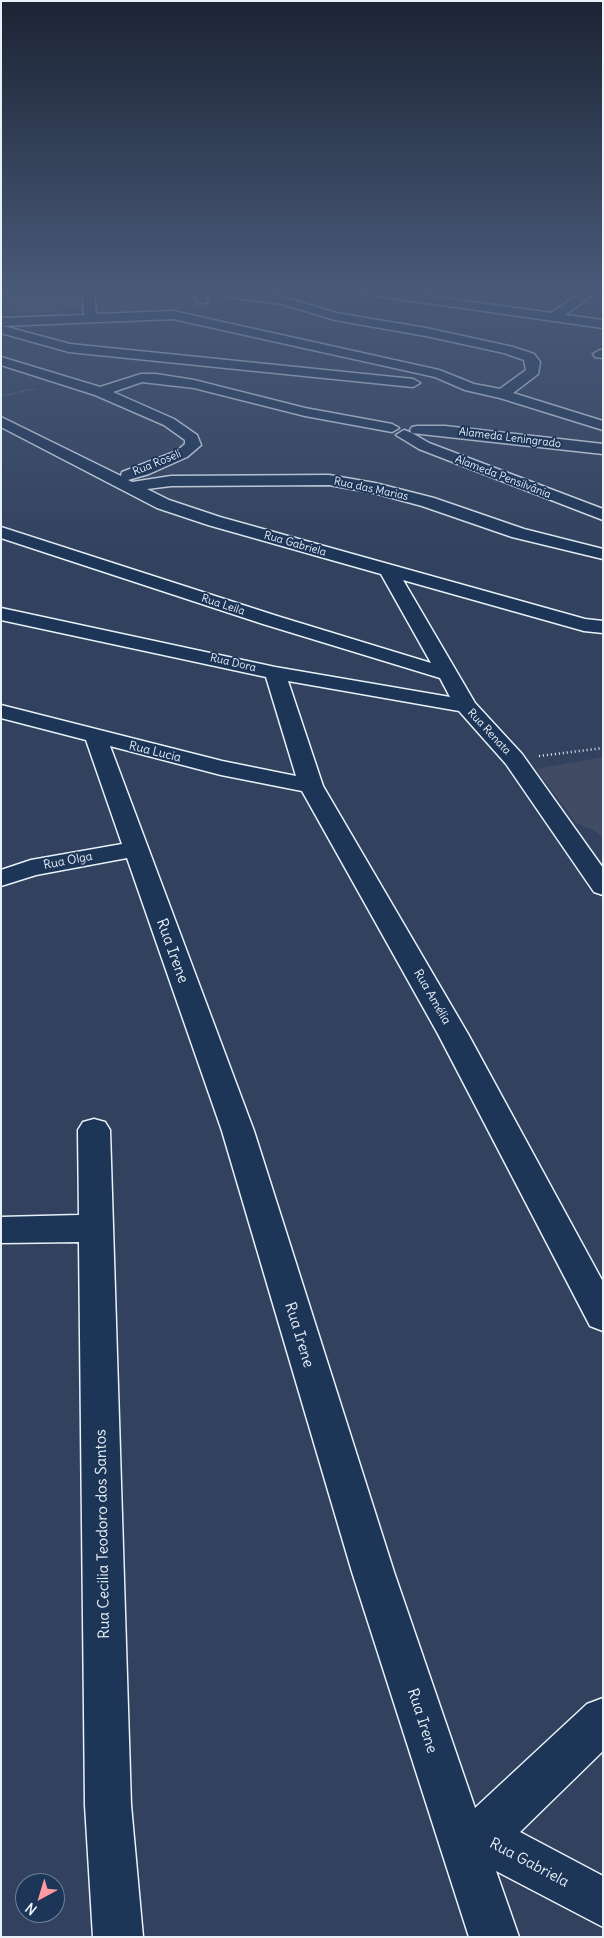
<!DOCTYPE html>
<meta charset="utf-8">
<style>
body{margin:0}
#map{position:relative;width:604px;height:1938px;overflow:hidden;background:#32425e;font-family:Delius,sans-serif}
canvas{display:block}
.frame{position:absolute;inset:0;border:2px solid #e8f1f8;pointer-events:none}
.north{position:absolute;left:15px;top:1873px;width:50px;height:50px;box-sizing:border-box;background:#1d3557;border:1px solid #6e8097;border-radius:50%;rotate:219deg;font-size:14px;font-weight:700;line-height:20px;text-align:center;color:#e8f1f8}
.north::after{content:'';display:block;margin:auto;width:18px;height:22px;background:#ff9aa2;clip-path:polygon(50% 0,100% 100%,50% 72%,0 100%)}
</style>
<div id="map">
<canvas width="604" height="1938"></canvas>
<div class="frame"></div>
<div class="north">N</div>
</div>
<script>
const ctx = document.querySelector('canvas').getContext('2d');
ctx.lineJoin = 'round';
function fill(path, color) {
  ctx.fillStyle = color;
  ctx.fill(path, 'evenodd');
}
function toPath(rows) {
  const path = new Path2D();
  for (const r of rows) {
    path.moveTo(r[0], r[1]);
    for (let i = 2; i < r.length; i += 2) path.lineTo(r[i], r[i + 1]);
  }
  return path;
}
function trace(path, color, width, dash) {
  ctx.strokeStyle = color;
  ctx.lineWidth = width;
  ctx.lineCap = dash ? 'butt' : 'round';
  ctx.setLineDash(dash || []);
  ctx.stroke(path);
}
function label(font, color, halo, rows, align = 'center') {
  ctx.font = font + ' Delius,sans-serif';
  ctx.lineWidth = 4;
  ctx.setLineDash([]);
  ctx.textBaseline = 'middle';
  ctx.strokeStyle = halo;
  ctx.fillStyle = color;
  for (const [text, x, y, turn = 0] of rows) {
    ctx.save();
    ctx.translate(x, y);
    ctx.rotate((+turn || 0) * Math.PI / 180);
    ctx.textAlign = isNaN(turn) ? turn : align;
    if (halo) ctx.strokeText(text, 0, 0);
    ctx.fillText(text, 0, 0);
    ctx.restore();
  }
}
const built = toPath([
 [98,289,187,289,194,300,175,310,101,313],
 [603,757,603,839,594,830,576,823,536,769]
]);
const green = toPath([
 [389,289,479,289,458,294,431,295]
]);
const pathFar1 = toPath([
 [1,396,34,389]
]);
const path = toPath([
 [539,756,603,748]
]);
const minor = toPath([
 [82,289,94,289,96,314,173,311,439,370,474,384,500,389,526,370,524,360,504,353,426,336,335,320,282,304,221,296,215,292,223,289,283,297,336,313,426,328,513,347,534,354,540,362,538,374,513,393,603,421,603,430,500,398,465,390,435,377,173,319,3,326,70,344,413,379,420,383,413,387,69,352,1,333,1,318,84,315,82,289],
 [192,289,204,289,208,300,206,303,198,303,192,289],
 [351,289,380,289,551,313,587,289,600,289,565,315,603,320,603,328,357,293,351,289],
 [600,350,603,350,603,358,595,357,593,354,600,350],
 [1,357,100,387,141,374,156,374,194,380,305,408,392,424,399,428,392,432,305,416,194,388,142,382,113,392,174,419,197,435,201,445,187,457,149,474,128,480,132,482,171,476,329,475,375,483,434,498,524,529,603,549,603,559,512,537,422,506,374,493,329,485,171,486,147,489,169,500,220,517,585,619,603,621,603,633,584,631,403,580,475,703,522,754,603,868,603,895,594,892,506,764,459,711,288,681,323,786,468,1034,603,1282,603,1331,590,1326,438,1034,302,791,221,775,110,746,254,1131,394,1572,475,1808,587,1704,603,1698,603,1751,520,1832,603,1876,603,1927,496,1871,519,1937,469,1937,352,1572,222,1131,127,858,36,875,1,886,1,870,31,860,122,844,86,740,1,718,1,705,222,761,296,776,266,677,1,620,1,608,275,667,450,697,440,678,263,624,1,538,1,527,277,616,431,663,381,574,208,525,157,508,1,427,1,417,121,476,122,472,177,451,185,444,185,440,164,425,95,395,1,365,1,357],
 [417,426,445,426,603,444,603,454,412,433,429,443,603,509,603,520,419,449,396,435,404,430,412,433,410,430,412,427,417,426],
 [94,1119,105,1122,110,1130,131,1805,143,1937,93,1937,85,1805,79,1242,1,1243,1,1217,79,1215,78,1130,83,1122,94,1119]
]);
const wall = toPath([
 [78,289,81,310,10,313,8,297]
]);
const building = toPath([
 [8,289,78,289,79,294,8,297,8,289]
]);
const farStreetnames = [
 ["Alameda Leningrado",510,438,7],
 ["Rua Roseli",157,463,-22],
 ["Alameda Pensilvânia",503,477,21],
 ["Rua das Marias",371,489,12],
 ["Rua Gabriela",295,544,16],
 ["Rua Leila",223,605,18],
 ["Rua Dora",233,663,13],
 ["Rua Renata",489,732,47]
];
const streetNames = [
 ["Rua Lucia",155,752,14],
 ["Rua Olga",68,861,-11],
 ["Rua Amélia",432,997,60]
];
const nearStreetnames = [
 ["Rua Irene",172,951,70],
 ["Rua Irene",299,1335,73],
 ["Rua Cecilia Teodoro dos Santos",103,1534,-91],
 ["Rua Irene",422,1721,72],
 ["Rua Gabriela",529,1863,28]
];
fill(built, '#414b63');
fill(green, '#54706d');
trace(minor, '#e8f1f8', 3);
trace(pathFar1, '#e8f1f8', 1, [0.5, 2]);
trace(path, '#e8f1f8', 2.5, [1, 3]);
fill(minor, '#1d3557');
fill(wall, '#565360');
fill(building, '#646070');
trace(building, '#46434e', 1);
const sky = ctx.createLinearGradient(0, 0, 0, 560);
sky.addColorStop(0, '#1c2434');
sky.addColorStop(0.52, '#495a79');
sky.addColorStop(1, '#495a7900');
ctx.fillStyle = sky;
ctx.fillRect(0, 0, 604, 560);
label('11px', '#e8f1f8', '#1d3557', farStreetnames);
label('12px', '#e8f1f8', '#1d3557', streetNames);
label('15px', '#e8f1f8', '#1d3557', nearStreetnames);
</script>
